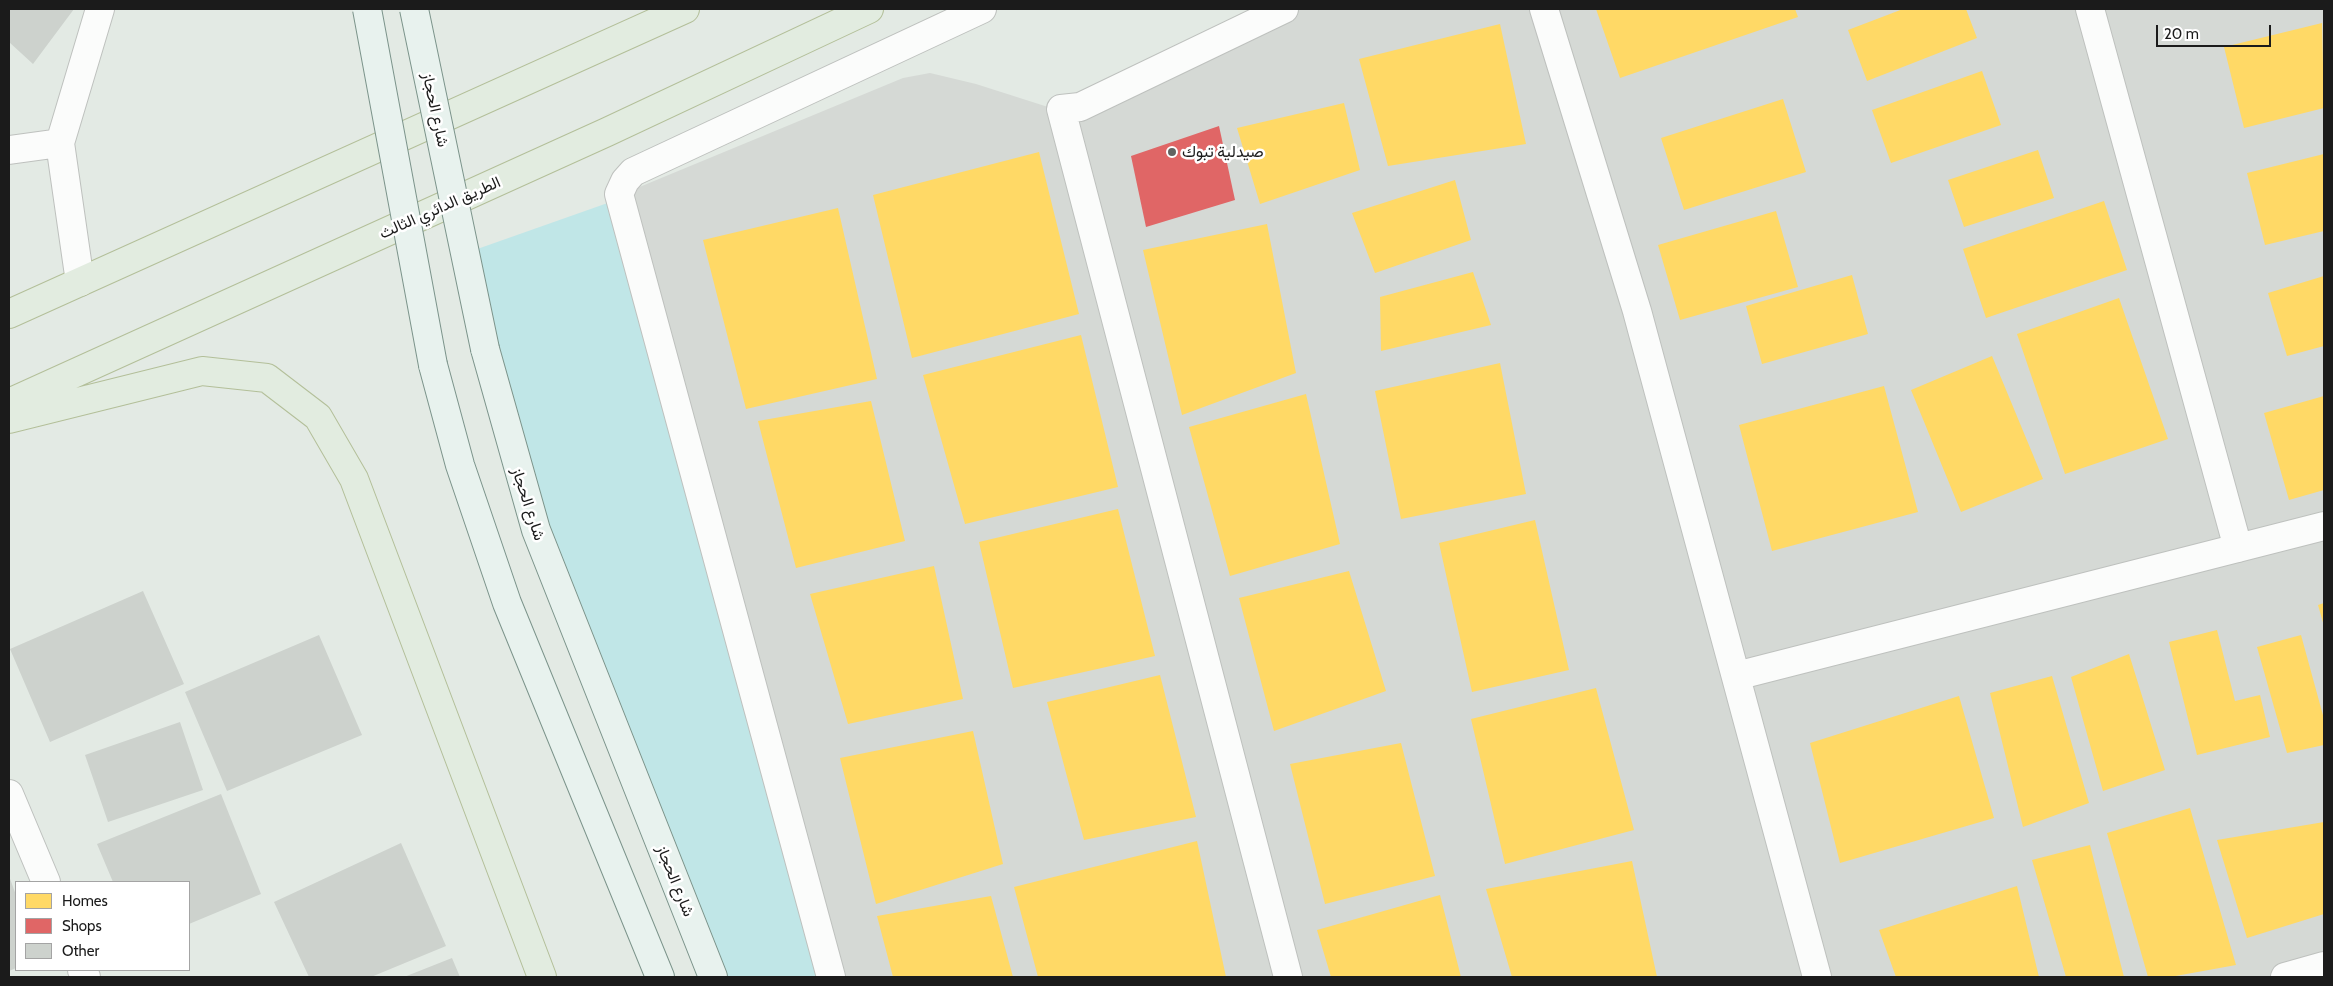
<!DOCTYPE html>
<meta charset="utf-8">
<style>
body{margin:0}
#map{position:relative;width:2333px;height:986px;overflow:hidden;background:#e3eae4;font-family:Cabin,sans-serif}
canvas{display:block}
.frame{position:absolute;inset:0;border:10px solid #1b1b1b;pointer-events:none}
.legend{position:absolute;left:15px;top:881px;width:175px;height:90px;box-sizing:border-box;background:#fff;border:1px solid #a4a4a4;margin:0;padding:6px 9px;list-style:none;font-size:15px;color:#1b1b1b}
.legend li{display:flex;align-items:center;gap:10px;height:25px}
.legend b{width:25px;border:1px solid #a4a4a4}
.scale{position:absolute;left:2156px;top:25px;width:115px;height:22px;box-sizing:border-box;border:2px solid #1b1b1b;border-top:0;padding-left:6px;font-size:15px;line-height:18px;white-space:nowrap;color:#1b1b1b;-webkit-text-stroke:4px #fff;paint-order:stroke}
</style>
<div id="map">
<canvas width="2333" height="986"></canvas>
<div class="frame"></div>
<ul class="legend">
<li><b style="height:14px;background:#ffd966"></b>Homes</li>
<li><b style="height:14px;background:#e06666"></b>Shops</li>
<li><b style="height:14px;background:#cdd2cd"></b>Other</li>
</ul>
<div class="scale">20 m</div>
</div>
<script>
const ctx = document.querySelector('canvas').getContext('2d');
ctx.lineJoin = 'round';
function fill(path, color) {
  ctx.fillStyle = color;
  ctx.fill(path, 'evenodd');
}
function toPath(rows) {
  const path = new Path2D();
  for (const r of rows) {
    path.moveTo(r[0], r[1]);
    for (let i = 2; i < r.length; i += 2) path.lineTo(r[i], r[i + 1]);
  }
  return path;
}
function trace(path, color, width, dash) {
  ctx.strokeStyle = color;
  ctx.lineWidth = width;
  ctx.lineCap = dash ? 'butt' : 'round';
  ctx.setLineDash(dash || []);
  ctx.stroke(path);
}
function label(font, color, halo, rows, align = 'center') {
  ctx.font = font + ' Cabin,Vazirmatn,sans-serif';
  ctx.lineWidth = 5;
  ctx.setLineDash([]);
  ctx.textBaseline = 'middle';
  ctx.strokeStyle = halo;
  ctx.fillStyle = color;
  for (const [text, x, y, turn = 0] of rows) {
    ctx.save();
    ctx.translate(x, y);
    ctx.rotate((+turn || 0) * Math.PI / 180);
    ctx.textAlign = isNaN(turn) ? turn : align;
    if (halo) ctx.strokeText(text, 0, 0);
    ctx.fillText(text, 0, 0);
    ctx.restore();
  }
}
const residential = toPath([
 [1294,9,2324,9,2324,977,835,977,625,193,903,78,930,73,976,84,1070,114]
]);
const grass = toPath([
 [619,199,831,977,717,977,540,534,466,253]
]);
const homes = toPath([
 [1596,9,1795,9,1798,17,1620,78],
 [1903,9,1966,9,1977,38,1867,81,1848,30],
 [2322,23,2324,108,2244,128,2224,47],
 [1500,24,1526,144,1388,166,1359,59],
 [1982,71,2001,125,1891,163,1872,110],
 [1783,99,1806,172,1684,210,1661,138],
 [1344,103,1360,170,1260,204,1237,128],
 [2038,150,2054,198,1964,227,1948,180],
 [1039,152,1079,314,912,358,873,195],
 [2324,154,2324,231,2265,245,2247,173],
 [1455,180,1471,240,1375,273,1352,213],
 [2104,201,2127,270,1986,318,1963,249],
 [838,208,877,379,746,409,703,240],
 [1776,211,1798,287,1680,320,1658,245],
 [1267,224,1296,373,1182,415,1143,250],
 [1473,272,1491,325,1381,351,1380,297],
 [1852,275,1868,334,1762,364,1746,306],
 [2324,276,2324,346,2287,356,2268,293],
 [2119,298,2168,439,2065,474,2017,334],
 [1081,335,1118,487,965,524,923,375],
 [1992,356,2043,479,1961,512,1911,390],
 [1500,363,1526,494,1401,519,1375,391],
 [1884,386,1918,512,1772,551,1739,425],
 [1306,394,1340,544,1230,576,1189,427],
 [2324,396,2324,490,2289,500,2264,413],
 [871,401,905,541,796,568,758,421],
 [1118,509,1155,656,1013,688,979,542],
 [1535,520,1569,670,1472,692,1439,543],
 [934,566,963,699,848,724,810,594],
 [1349,571,1386,691,1274,731,1239,598],
 [2324,603,2324,626,2318,605],
 [2217,630,2235,701,2260,695,2270,737,2197,755,2169,642],
 [2301,635,2324,719,2324,745,2287,753,2257,647],
 [2129,654,2165,770,2103,791,2071,677],
 [1160,675,1196,817,1084,840,1047,702],
 [2052,676,2089,803,2023,827,1990,693],
 [1596,688,1634,830,1505,864,1471,719],
 [1959,696,1994,818,1840,863,1810,743],
 [973,731,1003,864,876,904,840,758],
 [1401,743,1435,876,1325,904,1290,764],
 [2190,808,2236,965,2170,977,2148,977,2107,833],
 [2324,822,2324,914,2247,938,2217,840],
 [1197,841,1226,977,1038,977,1014,887],
 [2090,845,2124,977,2066,977,2032,860],
 [1632,861,1657,977,1512,977,1486,889],
 [2017,886,2039,977,1896,977,1879,930],
 [1440,895,1461,977,1331,977,1317,930],
 [991,896,1013,977,893,977,877,916]
]);
const shops = toPath([
 [1219,126,1235,200,1146,227,1131,156]
]);
const building = toPath([
 [9,9,74,9,33,64,9,42],
 [143,591,184,684,50,742,10,649],
 [319,635,362,735,227,791,185,692],
 [180,722,203,790,108,822,85,755],
 [221,794,261,894,189,924,189,882,113,882,97,844],
 [401,843,446,946,371,977,309,977,274,902],
 [9,876,16,895,16,968,9,971],
 [452,958,460,977,404,977]
]);
const minor = toPath([
 [1284,9,1080,107,1061,109,1288,977],
 [1544,9,1637,311,1817,977],
 [2090,9,2238,548],
 [9,150,60,143],
 [80,282,60,143,100,9],
 [1736,676,2324,526],
 [9,794,46,882],
 [82,970,86,977],
 [831,977,619,194,625,181,633,172,982,9],
 [2285,977,2324,966]
]);
const secondary = toPath([
 [485,349,536,530,713,977],
 [433,365,460,465,507,603,660,977]
]);
const trunk = toPath([
 [9,314,685,9],
 [9,403,607,132,869,9],
 [9,419,202,371,267,378,318,417,354,479,542,977]
]);
const secondaryBridge = toPath([
 [367,9,433,365],
 [414,9,485,349]
]);
const markers = [
 [1172,152,5,"#616361"]
];
const streetNames = [
 ["شارع الحجاز",435,110,78],
 ["الطريق الدائري الثالث",440,208,-24],
 ["شارع الحجاز",528,504,72],
 ["شارع الحجاز",675,881,68]
];
const poiNames = [
 ["صيدلية تبوك",1182,152]
];
fill(residential, '#d5d9d5');
fill(grass, '#c0e6e7');
fill(homes, '#ffd966');
fill(shops, '#e06666');
fill(building, '#cdd2cd');
trace(minor, '#bec1be', 30);
trace(secondary, '#7c948b', 30);
trace(trunk, '#b3bf99', 30);
trace(minor, '#fbfcfb', 28);
trace(secondary, '#e8f2ee', 28);
trace(trunk, '#e2ece0', 28);
trace(secondaryBridge, '#7c948b', 30, []);
trace(secondaryBridge, '#e8f2ee', 28);
for (const [x, y, r, color] of markers) {
  const dot = new Path2D();
  dot.arc(x, y, r, 0, 2 * Math.PI);
  ctx.fillStyle = color;
  ctx.fill(dot);
  trace(dot, '#fff', 2);
}
label('16px', '#1b1b1b', '#fff', streetNames);
label('16px', '#1b1b1b', '#fff', poiNames, 'left');
</script>
